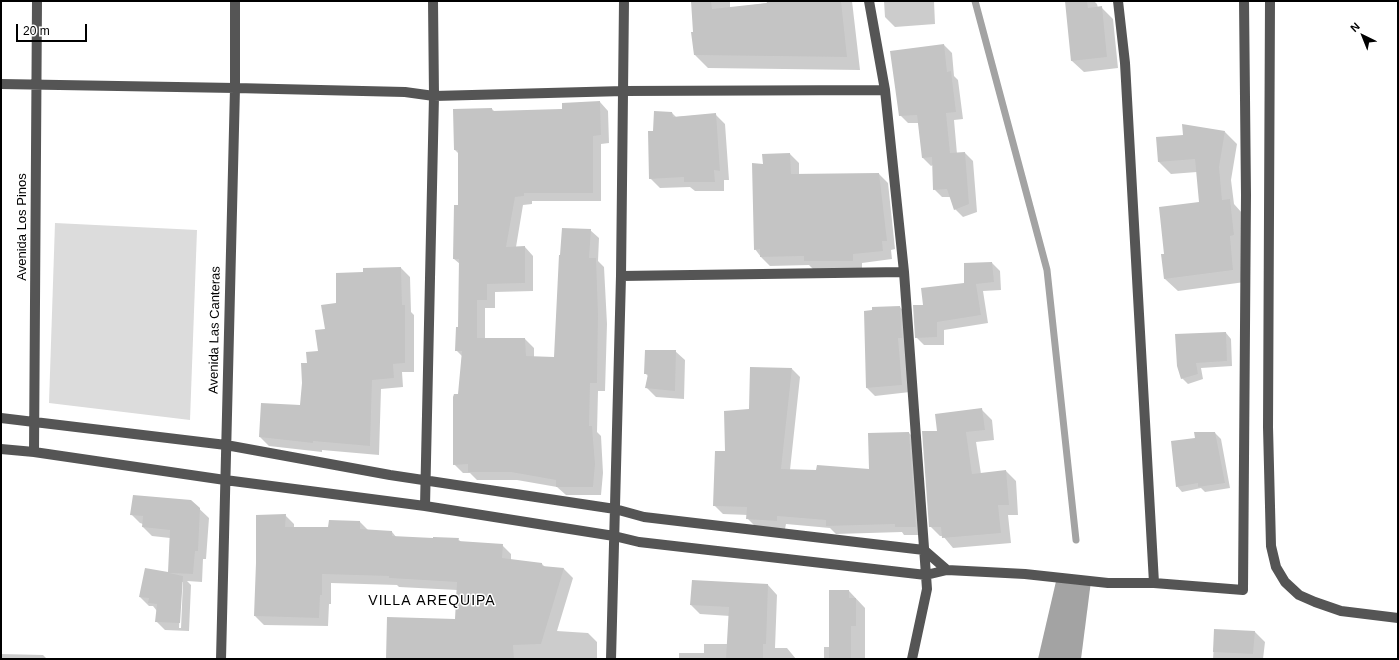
<!DOCTYPE html>
<style>
body{margin:0}
#map{position:relative;width:1399px;height:660px;overflow:hidden;background:#fff;font-family:Arial,sans-serif}
canvas{display:block}
.frame{position:absolute;inset:0;border:2px solid #000;pointer-events:none}
.north{position:absolute;left:1343px;top:16px;width:40px;height:40px;-webkit-text-stroke:3px #fff;paint-order:stroke;rotate:317deg;font-size:11px;font-weight:700;line-height:16px;text-align:center;color:#000}
.north::after{content:'';display:block;margin:auto;width:14px;height:18px;background:#000;clip-path:polygon(50% 0,100% 100%,50% 72%,0 100%)}
.scale{position:absolute;left:16px;top:24px;width:71px;height:18px;box-sizing:border-box;border:2px solid #000;border-top:0;padding-left:5px;font-size:12px;line-height:14px;white-space:nowrap;color:#000;-webkit-text-stroke:3px #fff;paint-order:stroke}
</style>
<div id="map">
<canvas width="1399" height="660"></canvas>
<div class="frame"></div>
<div class="north">N</div>
<div class="scale">20 m</div>
</div>
<script>
const ctx = document.querySelector('canvas').getContext('2d');
ctx.lineJoin = 'round';
function fill(path, color) {
  ctx.fillStyle = color;
  ctx.fill(path, 'evenodd');
}
function toPath(rows) {
  const path = new Path2D();
  for (const r of rows) {
    path.moveTo(r[0], r[1]);
    for (let i = 2; i < r.length; i += 2) path.lineTo(r[i], r[i + 1]);
  }
  return path;
}
function trace(path, color, width, dash) {
  ctx.strokeStyle = color;
  ctx.lineWidth = width;
  ctx.lineCap = dash ? 'butt' : 'round';
  ctx.setLineDash(dash || []);
  ctx.stroke(path);
}
function label(font, color, halo, rows, align = 'center') {
  ctx.font = font + ' Arial,sans-serif';
  ctx.lineWidth = 3;
  ctx.setLineDash([]);
  ctx.textBaseline = 'middle';
  ctx.strokeStyle = halo;
  ctx.fillStyle = color;
  for (const [text, x, y, turn = 0] of rows) {
    ctx.save();
    ctx.translate(x, y);
    ctx.rotate((+turn || 0) * Math.PI / 180);
    ctx.textAlign = isNaN(turn) ? turn : align;
    if (halo) ctx.strokeText(text, 0, 0);
    ctx.fillText(text, 0, 0);
    ctx.restore();
  }
}
const green = toPath([
 [55,223,197,230,190,420,49,403]
]);
const water = toPath([
 [1057,577,1091,581,1081,659,1038,659]
]);
const shadow = toPath([
 [692,1,730,1,730,8,768,3,767,1,852,1,860,70,708,68,695,55],
 [884,1,934,1,935,24,895,27,885,17],
 [1066,1,1094,1,1097,4,1098,8,1101,7,1113,19,1118,68,1084,72,1072,61],
 [944,45,952,53,954,76,958,80,963,119,954,120,957,154,965,153,973,161,977,212,963,217,955,209,951,197,942,197,934,189,933,165,931,166,923,158,919,123,908,123,900,115],
 [600,102,608,111,609,143,601,144,601,201,532,201,532,204,523,205,516,247,525,247,533,256,533,291,495,292,495,308,485,308,485,339,525,339,534,348,534,357,555,358,590,230,599,238,598,261,604,267,607,324,605,391,598,391,597,432,601,436,603,473,601,495,566,495,557,487,517,480,477,480,470,473,463,473,454,464,462,356,456,350,459,328,460,264,454,259,459,206,459,154,455,150,492,109,495,112,563,110],
 [672,113,676,117,715,114,725,124,729,180,724,180,724,191,695,191,690,187,660,188,650,178,654,132],
 [1225,132,1237,144,1231,180,1234,204,1242,213,1245,282,1178,291,1165,279,1165,255,1200,203,1197,172,1171,174,1158,161],
 [790,154,799,163,799,175,879,174,888,183,895,249,891,250,892,259,862,263,862,270,814,270,809,265,770,266,761,257,755,249,764,165],
 [992,263,1000,271,1001,290,983,291,988,323,944,330,944,345,924,345,916,337,924,305,965,284],
 [401,268,410,277,411,312,414,315,414,372,402,372,403,387,381,389,379,455,322,450,322,452,269,446,260,437,301,406,309,364,319,352,326,330,337,304,364,273],
 [900,307,907,315,910,392,875,396,867,388,865,312],
 [1226,333,1231,339,1232,366,1201,368,1203,379,1188,384,1182,378,1178,366],
 [675,351,685,360,684,399,656,397,646,387,648,376,645,373],
 [792,369,800,377,790,470,870,470,909,433,917,441,924,535,904,535,902,532,836,534,830,528,786,524,785,529,756,527,747,518,748,515,723,514,714,505,726,452,750,410],
 [981,409,992,420,994,440,976,442,981,474,1006,471,1016,481,1018,515,1008,515,1011,543,953,548,943,536,940,536,930,526,939,432],
 [1215,433,1221,439,1230,488,1205,492,1201,488,1182,492,1177,486,1196,439],
 [191,501,209,518,206,559,203,559,202,582,187,581,191,585,189,631,165,630,156,621,157,611,153,606,149,606,140,597,169,574,170,538,152,536,143,527,143,524,140,523,131,514],
 [181,582,183,582,181,628,179,628],
 [285,515,294,524,294,528,329,528,360,522,368,530,392,532,397,538,458,539,462,543,502,545,511,554,511,560,542,564,545,567,564,569,573,578,557,631,588,633,597,642,597,659,387,659,456,620,457,590,399,587,397,585,331,583,331,604,329,604,328,626,264,625,255,616,257,563],
 [768,585,777,595,775,648,787,648,796,659,679,659,679,653,704,653,704,644,728,644,730,616,700,614,691,605],
 [849,591,865,608,865,659,824,659,824,647,830,647],
 [1215,630,1255,632,1265,642,1263,659,1213,659],
 [1,654,43,655,47,659,1,659]
]);
const stream = toPath([
 [975,1,1047,270,1076,540]
]);
const building = toPath([
 [691,1,711,1,712,9,767,3,766,1,841,1,847,57,694,55,691,32,693,32],
 [1065,1,1087,1,1088,8,1102,6,1107,57,1071,61],
 [944,44,947,72,951,71,956,112,946,113,950,153,965,152,969,204,954,210,947,189,933,190,932,157,922,158,917,115,899,116,890,51],
 [600,101,601,135,593,136,593,193,524,193,524,196,515,197,506,247,525,246,525,283,487,284,487,300,477,300,477,338,525,338,526,356,554,357,559,255,560,255,562,228,591,229,589,258,596,258,598,314,597,383,590,383,589,426,592,426,595,464,593,487,556,487,556,480,511,472,468,472,468,464,453,465,453,397,454,394,458,394,462,351,455,351,456,327,458,327,459,259,453,259,454,205,458,205,458,150,454,150,453,109,492,108,492,111,562,109,562,103],
 [654,111,672,112,673,117,716,113,720,171,714,170,715,182,684,182,684,177,649,179,648,131,653,131],
 [1182,124,1225,131,1219,167,1222,200,1230,199,1234,235,1230,236,1233,270,1164,279,1161,254,1164,254,1159,207,1199,202,1195,159,1158,162,1156,137,1183,135],
 [790,153,791,174,879,173,887,241,882,241,883,251,853,254,853,261,804,261,804,256,760,257,760,249,754,250,752,163,763,164,762,154],
 [992,262,994,282,976,284,981,315,937,322,937,337,915,338,913,305,923,305,921,288,964,283,964,263],
 [401,267,402,305,405,305,405,363,393,364,394,378,372,380,370,446,313,441,313,443,259,437,261,403,300,405,302,383,301,363,307,363,306,352,318,351,315,330,325,329,321,305,336,303,336,273,363,272,363,268],
 [900,306,902,338,898,338,902,385,866,388,864,311,872,310,872,307],
 [1226,332,1227,361,1196,363,1198,374,1181,379,1177,366,1175,334],
 [645,350,676,350,675,391,645,388,648,374,644,374],
 [750,367,792,368,781,469,816,470,817,465,869,469,868,433,909,432,916,527,895,527,895,524,826,526,826,520,777,516,777,521,746,519,747,507,713,506,715,451,725,451,724,411,749,409],
 [982,408,985,430,966,432,972,474,1006,470,1009,505,998,505,1001,533,942,538,941,527,929,527,922,431,937,431,935,414],
 [1194,432,1215,432,1225,483,1198,487,1198,483,1176,487,1171,441,1195,438],
 [133,495,191,500,200,508,198,551,195,551,193,574,169,573,183,576,180,623,155,622,157,604,148,603,149,598,139,597,145,568,168,572,170,530,142,527,143,516,130,515],
 [286,514,285,527,328,527,329,520,360,521,360,529,392,531,392,536,433,538,433,537,459,538,458,541,503,544,502,558,542,563,542,566,564,568,541,644,513,645,514,659,386,659,387,617,455,619,457,582,389,578,389,576,322,574,322,595,320,595,319,618,254,616,256,563,256,515],
 [692,580,768,584,766,644,763,644,763,659,726,659,729,607,690,605],
 [829,590,849,590,849,598,856,598,856,626,851,626,851,659,829,659],
 [1214,629,1255,631,1253,654,1213,652]
]);
const minor = toPath([
 [869,1,885,90,904,272,927,589,912,659],
 [1118,1,1125,63,1154,583],
 [1270,1,1268,427,1271,546,1276,567,1285,582,1299,595,1315,602,1341,611,1398,618],
 [1,84,235,88,405,92,434,96,624,91,885,90],
 [621,276,904,272],
 [1,418,226,445,390,475,615,509,644,517,924,550,947,570],
 [1,449,34,452,225,480,425,506,614,536,639,542,926,575,947,570,1025,574,1108,583,1154,583,1243,590,1246,195,1244,1],
 [34,452,37,1],
 [425,506,434,96,433,1],
 [221,659,235,88,235,1],
 [611,659,621,276,624,1]
]);
const streetNames = [
 ["Avenida Los Pinos",22,227,-90],
 ["Avenida Las Canteras",215,330,-89]
];
const neighbourhoodNames = [
 ["VILLA AREQUIPA",432,601]
];
fill(green, '#dcdcdc');
fill(water, '#a3a3a3');
fill(shadow, '#0003');
trace(stream, '#a3a3a3', 7);
fill(building, '#c4c4c4');
trace(minor, '#555', 10);
label('13px', '#000', '#fff', streetNames);
ctx.letterSpacing = '1px';
label('14px', '#000', '#fff', neighbourhoodNames);
ctx.letterSpacing = '0px';
</script>
